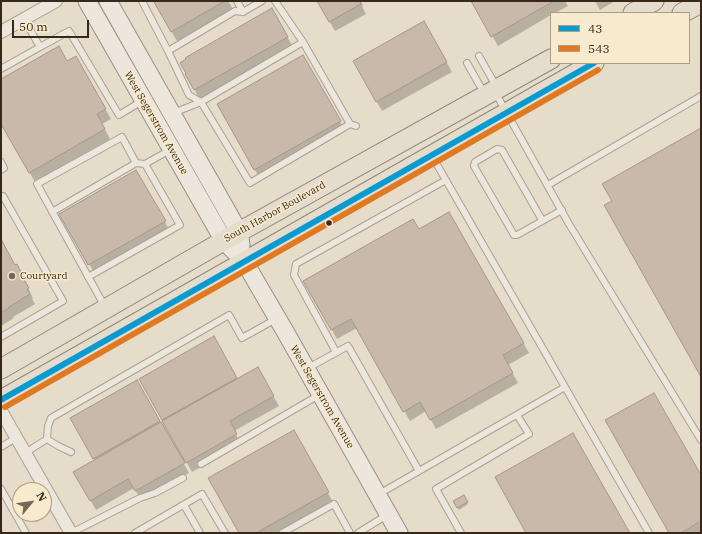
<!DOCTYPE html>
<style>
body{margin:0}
#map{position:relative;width:702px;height:534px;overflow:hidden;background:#e5dcc9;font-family:"IBM Plex Serif",serif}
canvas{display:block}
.frame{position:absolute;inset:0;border:2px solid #38281b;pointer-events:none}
.legend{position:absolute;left:550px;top:12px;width:140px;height:52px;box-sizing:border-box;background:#f8eacd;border:1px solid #ab9c86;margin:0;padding:5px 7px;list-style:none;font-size:12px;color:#38281b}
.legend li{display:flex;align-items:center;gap:8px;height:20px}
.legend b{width:20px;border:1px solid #ab9c86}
.north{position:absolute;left:12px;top:482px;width:40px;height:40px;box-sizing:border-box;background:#f8eacd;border:1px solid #ab9c86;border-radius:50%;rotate:61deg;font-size:11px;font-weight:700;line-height:16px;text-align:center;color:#38281b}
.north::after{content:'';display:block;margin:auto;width:14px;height:18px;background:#756758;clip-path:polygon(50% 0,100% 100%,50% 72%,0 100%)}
.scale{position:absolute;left:12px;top:20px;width:77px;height:18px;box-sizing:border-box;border:2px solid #38281b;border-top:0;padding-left:5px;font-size:12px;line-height:14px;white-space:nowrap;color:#38281b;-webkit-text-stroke:3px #f8eacd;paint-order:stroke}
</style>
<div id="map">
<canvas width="702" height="534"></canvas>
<div class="frame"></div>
<ul class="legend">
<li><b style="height:5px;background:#089bd2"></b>43</li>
<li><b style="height:5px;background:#e17920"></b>543</li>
</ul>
<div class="north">N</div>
<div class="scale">50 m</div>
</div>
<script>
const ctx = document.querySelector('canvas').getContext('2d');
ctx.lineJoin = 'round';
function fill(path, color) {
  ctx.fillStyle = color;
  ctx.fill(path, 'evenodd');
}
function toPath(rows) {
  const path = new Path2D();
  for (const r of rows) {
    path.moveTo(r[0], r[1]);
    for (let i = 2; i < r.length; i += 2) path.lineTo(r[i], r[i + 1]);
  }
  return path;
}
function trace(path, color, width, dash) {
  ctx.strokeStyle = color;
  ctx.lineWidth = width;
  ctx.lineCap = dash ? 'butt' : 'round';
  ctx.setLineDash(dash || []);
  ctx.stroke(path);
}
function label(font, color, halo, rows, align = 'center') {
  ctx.font = font + ' "IBM Plex Serif",serif';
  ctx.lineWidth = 3;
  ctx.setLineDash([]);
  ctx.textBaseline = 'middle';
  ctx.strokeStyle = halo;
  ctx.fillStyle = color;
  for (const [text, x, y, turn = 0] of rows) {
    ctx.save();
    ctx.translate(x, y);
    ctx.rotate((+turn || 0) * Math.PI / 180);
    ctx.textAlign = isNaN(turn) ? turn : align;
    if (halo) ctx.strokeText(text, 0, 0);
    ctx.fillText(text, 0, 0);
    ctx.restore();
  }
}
const shadow = toPath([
 [158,1,228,1,233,9,177,41,155,2],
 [318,1,360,1,363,5,362,6,366,14,335,31],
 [473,1,565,1,568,6,555,13,551,13,551,15,498,46],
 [595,1,615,1,600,10],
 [272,10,293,47,200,99,186,75],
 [424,22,452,72,382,111,354,62],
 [303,56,345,131,260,179,218,104],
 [76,58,111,119,102,124,110,139,35,182,1,122,1,80,67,63],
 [136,171,170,231,95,274,60,214],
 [449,213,529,353,508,365,518,383,436,429,426,411,410,421,357,328,337,339,305,282,418,231],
 [1,241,15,266,16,266,28,286,27,286,33,298,32,299,35,304,13,317,14,318,1,326],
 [213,338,237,380,258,369,279,406,234,431,241,444,192,472,140,379],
 [137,381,189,473,141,500,134,488,96,510,74,472,95,460,71,418],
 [293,431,333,502,278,533,240,533],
 [701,477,701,533,670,533],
 [463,496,468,504,459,510,454,501],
 [1,528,4,533,1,533]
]);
const building = toPath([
 [156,1,225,1,171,32,154,2,156,1],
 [317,1,360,1,361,4,329,22,317,1],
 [471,1,554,1,491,37,471,1],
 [272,8,288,37,194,90,185,74,186,73,180,63,186,59,185,58,272,8],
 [424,21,447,62,376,102,353,61,424,21],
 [59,46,67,61,76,56,106,109,97,114,105,129,29,173,1,124,1,79,59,46],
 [303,55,341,121,254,170,217,104,303,55],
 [701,128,701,377,604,205,612,201,602,184,701,128],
 [136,170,166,221,88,265,59,214,136,170],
 [449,212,524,343,503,355,513,373,430,420,420,402,403,412,351,319,331,330,303,281,413,219,419,229,449,212],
 [1,239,15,265,17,264,23,276,22,276,29,288,27,289,30,294,9,307,9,308,1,313,1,239],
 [214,336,237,378,162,420,139,379,214,336],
 [258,367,274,396,230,421,237,434,186,463,162,421,258,367],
 [137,380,160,421,93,459,70,418,137,380],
 [654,393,701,475,701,521,681,533,669,533,605,420,654,393],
 [161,422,185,463,135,491,128,479,90,501,73,472,161,422],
 [294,430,329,492,256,533,239,533,208,478,294,430],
 [573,433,630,533,526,533,495,477,573,433],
 [464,495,468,502,457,508,453,501,464,495]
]);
const service = toPath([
 [142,1,168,51],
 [237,1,243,12],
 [262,1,243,12,235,11,168,51,189,95,201,102,303,42,350,124],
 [275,1,303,42],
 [24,19,40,47,69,31,119,115,142,101],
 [479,56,496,86],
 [467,63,484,93],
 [1,69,40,47],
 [495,92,569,224,701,440],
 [173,113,201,102,250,183,350,124,356,126],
 [432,156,649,533],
 [1,162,4,168,1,170],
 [548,185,701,96],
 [1,197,3,196,63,301,1,337],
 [52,212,136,163],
 [542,220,502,150,497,149,475,162,474,166,514,235,517,235,562,210],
 [88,277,180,225,145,164],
 [105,307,37,184,122,137,136,163,145,164,170,150],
 [336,352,294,275,296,264,446,180],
 [308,368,348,346,419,471],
 [47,439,58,446,71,452],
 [1,447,16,438],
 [25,453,47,439,48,426,51,418,229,315,242,338,276,319],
 [201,464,319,395],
 [1,489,26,533],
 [379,494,565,387],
 [184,505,200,533],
 [71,533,140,498,155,493,183,478],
 [135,533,202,494,225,533],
 [282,533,334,504,350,533],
 [358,533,387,515],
 [461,533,436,489,529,434,517,415]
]);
const minor = toPath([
 [1,32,56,1],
 [1,411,71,533]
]);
const secondary = toPath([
 [87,1,224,241,244,261,286,333,399,533],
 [108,1,239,232,241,245]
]);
const primary = toPath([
 [633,13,654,1],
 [682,13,701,3],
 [1,369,239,232,551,59],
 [1,400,594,63]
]);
const bus1 = toPath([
 [1,400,594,63]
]);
const bus2 = toPath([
 [5,407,598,70]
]);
const markers = [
 [329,223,3.5,"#38281b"],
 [12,276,4,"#756758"]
];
const streetNames = [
 ["West Segerstrom Avenue",156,123,60],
 ["South Harbor Boulevard",275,212,-29],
 ["West Segerstrom Avenue",322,397,60]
];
const poiNames = [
 ["Courtyard",20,276]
];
fill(shadow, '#0003');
fill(building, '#c9b9aa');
trace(building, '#a59789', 1);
trace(service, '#aaa093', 8);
trace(minor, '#aaa093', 14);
trace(secondary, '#999083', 19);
trace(primary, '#8f867a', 21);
trace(service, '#ece6dc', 6);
trace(minor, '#ece6dc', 12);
trace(secondary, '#ece6dc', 17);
trace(primary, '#e4dccc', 19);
trace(bus1, '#089bd2', 6);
trace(bus2, '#e17920', 6);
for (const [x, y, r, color] of markers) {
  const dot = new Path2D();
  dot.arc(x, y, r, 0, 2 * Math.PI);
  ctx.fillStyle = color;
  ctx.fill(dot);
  trace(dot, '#f8eacd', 1.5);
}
label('10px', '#38281b', '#f8eacd', streetNames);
label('10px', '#38281b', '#f8eacd', poiNames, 'left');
</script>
